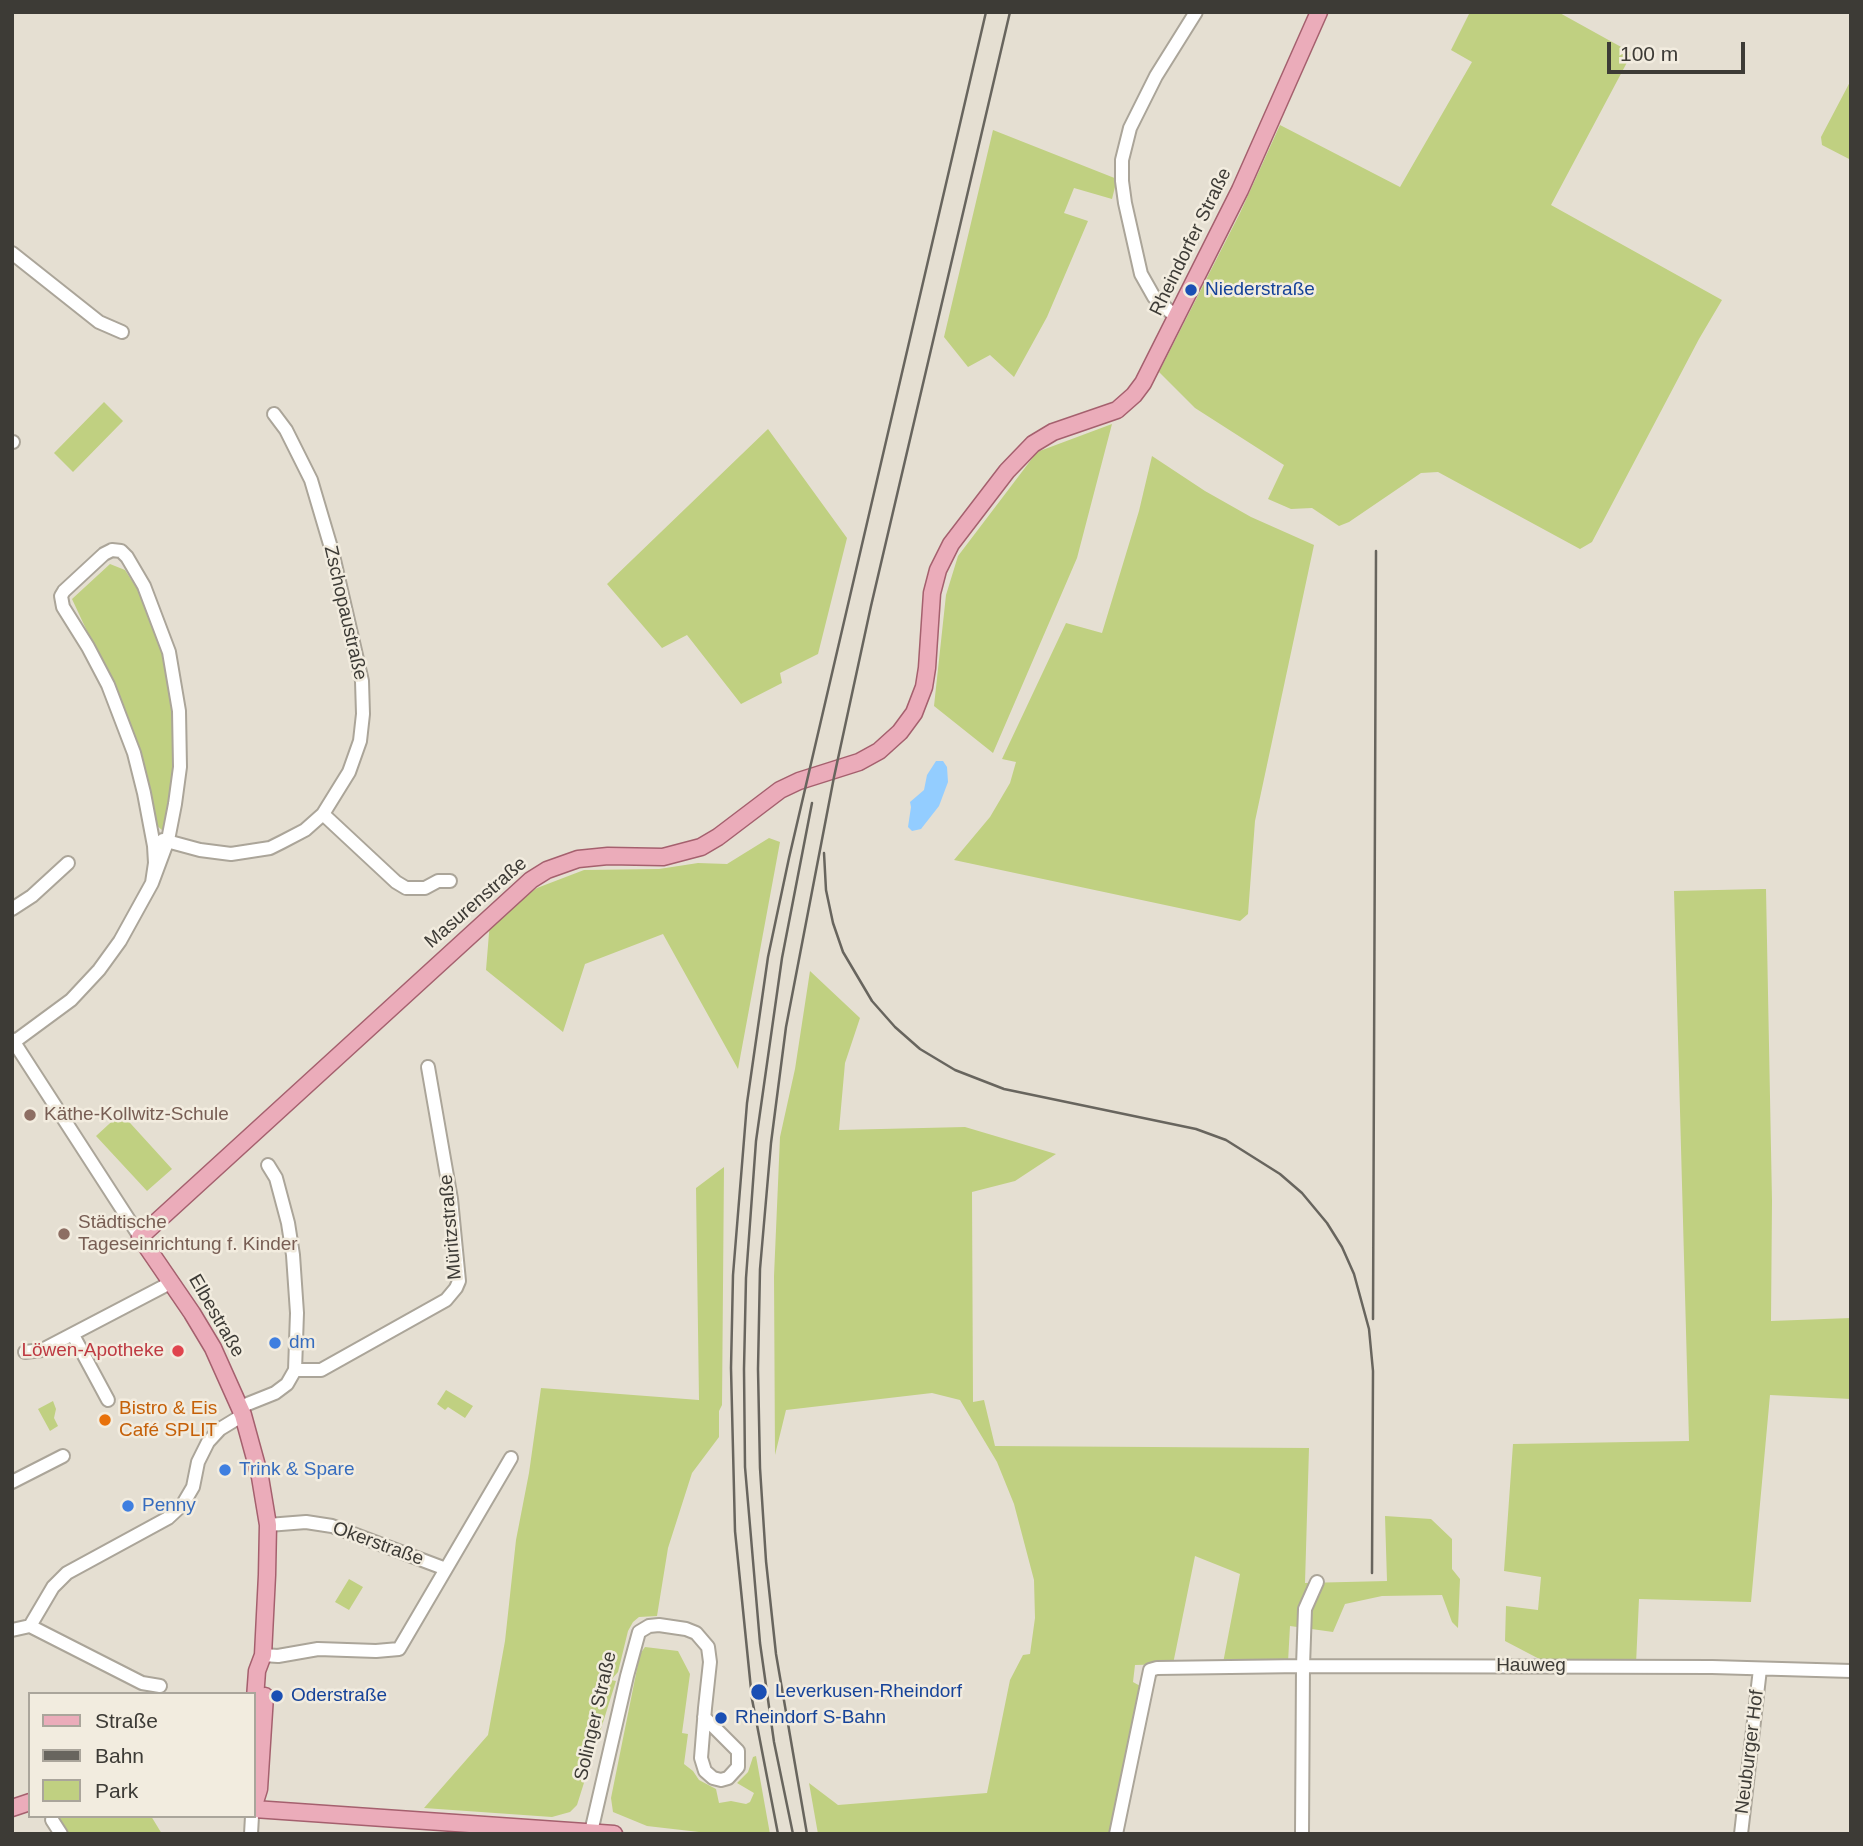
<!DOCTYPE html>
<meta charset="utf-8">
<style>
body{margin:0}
#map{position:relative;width:1863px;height:1846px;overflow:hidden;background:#e5dfd2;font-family:Helvetica,sans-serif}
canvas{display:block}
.frame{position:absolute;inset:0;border:14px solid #3d3b36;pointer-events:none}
.legend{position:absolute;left:28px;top:1692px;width:228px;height:126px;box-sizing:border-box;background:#f2ecdf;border:2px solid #aaa59b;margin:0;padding:9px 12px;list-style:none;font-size:21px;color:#3d3b36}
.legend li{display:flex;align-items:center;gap:14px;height:35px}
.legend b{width:35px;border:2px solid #aaa59b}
.scale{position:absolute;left:1607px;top:42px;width:138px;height:32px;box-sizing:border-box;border:4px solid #3d3b36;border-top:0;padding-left:9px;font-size:21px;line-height:24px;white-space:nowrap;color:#3d3b36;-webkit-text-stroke:5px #f2ecdf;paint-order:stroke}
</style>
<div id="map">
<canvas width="1863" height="1846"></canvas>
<div class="frame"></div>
<ul class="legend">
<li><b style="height:9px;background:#ebacba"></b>Straße</li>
<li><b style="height:9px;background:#68655e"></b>Bahn</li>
<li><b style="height:19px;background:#c0d081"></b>Park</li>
</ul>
<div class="scale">100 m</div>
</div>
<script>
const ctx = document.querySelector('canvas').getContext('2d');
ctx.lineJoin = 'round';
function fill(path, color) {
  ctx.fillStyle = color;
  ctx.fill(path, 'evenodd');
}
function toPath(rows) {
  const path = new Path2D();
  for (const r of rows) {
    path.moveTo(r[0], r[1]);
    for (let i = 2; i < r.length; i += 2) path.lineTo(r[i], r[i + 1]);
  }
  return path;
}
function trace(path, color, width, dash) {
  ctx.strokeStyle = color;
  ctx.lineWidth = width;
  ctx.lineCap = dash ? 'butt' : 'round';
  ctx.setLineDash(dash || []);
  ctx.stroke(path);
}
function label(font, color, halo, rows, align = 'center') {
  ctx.font = font + ' Helvetica,sans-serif';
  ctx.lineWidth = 5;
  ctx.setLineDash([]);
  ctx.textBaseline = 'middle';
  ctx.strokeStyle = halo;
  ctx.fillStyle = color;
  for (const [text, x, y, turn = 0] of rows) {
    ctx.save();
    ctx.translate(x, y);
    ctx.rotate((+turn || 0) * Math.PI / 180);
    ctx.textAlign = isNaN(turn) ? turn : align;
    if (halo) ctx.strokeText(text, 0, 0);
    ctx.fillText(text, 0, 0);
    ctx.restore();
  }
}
const green = toPath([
 [1470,12,1558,12,1632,53,1551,205,1722,300,1699,339,1592,542,1580,549,1438,472,1421,473,1349,522,1339,526,1312,508,1291,509,1268,499,1284,465,1195,408,1159,372,1240,213,1280,125,1400,187,1472,62,1451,50],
 [1851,80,1851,160,1822,145,1821,137],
 [993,130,1117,179,1112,199,1074,188,1064,213,1088,221,1047,317,1014,377,990,355,968,367,944,337],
 [104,402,123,421,73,472,54,453],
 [1112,424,1077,558,993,753,934,706,946,595,958,556,1037,452],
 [768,429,847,538,818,654,780,673,782,683,741,704,687,635,662,648,607,584],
 [1152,456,1205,491,1251,517,1314,545,1255,821,1248,914,1240,921,954,860,990,817,1010,783,1016,762,1002,759,1066,623,1102,633,1139,511],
 [110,564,125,570,140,593,165,658,175,740,173,781,165,828,162,830,155,824,113,687,72,599],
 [769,838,780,842,738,1069,663,934,585,964,563,1032,486,970,490,921,537,888,584,870,659,869,698,863,727,864],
 [1761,889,1766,889,1772,1201,1771,1321,1851,1318,1851,1399,1770,1395,1751,1602,1639,1599,1636,1664,1547,1663,1505,1641,1506,1606,1538,1610,1541,1577,1504,1571,1513,1444,1689,1441,1674,891],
 [810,971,860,1018,845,1063,839,1130,965,1127,1056,1154,1015,1181,972,1192,973,1402,984,1400,995,1446,1309,1448,1305,1583,1387,1581,1385,1516,1431,1519,1452,1539,1452,1569,1460,1579,1458,1628,1452,1622,1442,1595,1382,1596,1345,1604,1333,1632,1290,1626,1288,1662,1223,1663,1240,1574,1195,1556,1173,1664,1135,1665,1133,1682,1142,1687,1111,1834,818,1834,809,1783,838,1805,987,1793,1010,1680,1023,1655,1030,1654,1035,1618,1034,1580,1014,1504,997,1462,960,1400,932,1393,786,1410,775,1455,774,1276,780,1137,795,1069],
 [121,1113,172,1169,147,1191,96,1136],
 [724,1167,722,1405,719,1411,719,1437,692,1473,668,1548,657,1616,639,1617,633,1622,628,1631,618,1672,611,1680,616,1681,577,1805,570,1812,552,1817,424,1808,488,1735,505,1641,516,1540,529,1473,541,1388,699,1400,696,1188],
 [446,1390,473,1406,465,1418,448,1407,445,1410,437,1404],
 [53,1401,56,1409,54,1418,58,1426,50,1431,38,1409],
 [349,1579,363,1587,349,1610,335,1602],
 [645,1647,678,1651,690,1674,682,1733,688,1734,684,1764,693,1771,699,1780,716,1789,719,1803,731,1801,746,1804,750,1802,754,1793,737,1783,748,1772,753,1757,756,1756,770,1834,699,1832,647,1826,613,1812,611,1798,640,1654],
 [56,1816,151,1816,162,1834,66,1834]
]);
const water = toPath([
 [936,761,943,761,947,767,948,782,939,806,921,829,912,831,908,827,911,807,910,802,924,790,927,775]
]);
const minor = toPath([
 [12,253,99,322,122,332],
 [1177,318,1154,297,1141,274,1125,203,1122,181,1122,160,1130,128,1156,76,1196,12],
 [12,442,13,442],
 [112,550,121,551,127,557,144,586,169,652,179,711,180,767,175,804,168,840,152,883,155,863,154,846,144,793,134,753,108,685,88,647,63,607,61,596,64,591,104,554,112,550],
 [323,814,396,882,406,888,425,888,438,881,450,881],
 [163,840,200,850,231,854,270,848,282,842,305,830,323,814,349,772,360,741,363,714,362,681,332,551,311,480,286,430,274,414],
 [12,909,32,896,68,863],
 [12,1039,140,1237],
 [14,1042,71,1000,99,970,120,941,152,883],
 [73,1335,108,1400],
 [25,1352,42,1350,172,1282],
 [295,1370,321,1370,446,1300,456,1288,459,1281,451,1199,428,1067],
 [240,1407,275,1393,287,1384,295,1370,297,1313,293,1255,288,1223,276,1178,268,1165],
 [12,1482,63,1456],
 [268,1525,306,1522,332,1526,446,1569],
 [30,1626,142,1683,160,1686],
 [12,1630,30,1626,53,1587,67,1573,168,1518,183,1504,193,1487,198,1462,208,1442,220,1429,243,1415],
 [263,1655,278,1656,318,1649,376,1651,399,1649,511,1458],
 [52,1820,61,1834],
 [591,1832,627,1676,639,1632,649,1626,659,1625,686,1629,696,1633,708,1647,710,1662,705,1708,701,1758,705,1771,713,1778,721,1780,728,1778,738,1767,738,1751,704,1717],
 [251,1834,252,1816],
 [1116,1834,1150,1670,1157,1668,1303,1666,1712,1667,1851,1671],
 [1302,1834,1303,1666,1305,1609,1317,1582],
 [1741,1834,1760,1669]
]);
const major = toPath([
 [254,1712,257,1671,263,1655,267,1575,268,1525,260,1477,243,1415,213,1348,192,1313,140,1237,531,880,547,870,578,859,608,856,663,857,701,847,718,837,780,790,799,781,859,762,879,751,900,732,914,713,924,687,927,668,932,593,938,570,951,544,1007,471,1033,444,1053,432,1117,410,1134,395,1143,383,1240,190,1319,12],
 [254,1805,259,1789,265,1696],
 [12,1808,30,1802],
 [254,1809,614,1834]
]);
const rail = toPath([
 [824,853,826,890,833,923,843,952,872,1001,895,1027,920,1049,955,1070,1004,1089,1196,1129,1226,1140,1280,1174,1302,1193,1327,1223,1342,1247,1354,1274,1369,1329,1373,1371,1372,1573],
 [1373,1319,1376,551],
 [778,1834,752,1699,735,1531,731,1368,733,1275,747,1103,768,957,789,858,986,12],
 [793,1834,774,1742,760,1643,745,1467,744,1369,746,1278,756,1141,782,958,812,803],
 [807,1834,776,1654,766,1561,760,1468,758,1369,760,1269,771,1143,786,1027,834,777,871,606,1010,12]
]);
const markers = [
 [1191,290,7,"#1a4fb4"],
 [30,1115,7,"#8d6e63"],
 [64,1234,7,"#8d6e63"],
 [275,1343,7,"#3f7fe0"],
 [178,1351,7,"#e0444e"],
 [105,1420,7,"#e8710a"],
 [225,1470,7,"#3f7fe0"],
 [128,1506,7,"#3f7fe0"],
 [759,1692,9,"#1a4fb4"],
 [277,1696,7,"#1a4fb4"],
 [721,1718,7,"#1a4fb4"]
];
const streetNames = [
 ["Rheindorfer Straße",1191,242,-64],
 ["Zschopaustraße",345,613,77],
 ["Masurenstraße",476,903,-41],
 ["Müritzstraße",451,1227,-95],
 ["Elbestraße",216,1316,60],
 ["Okerstraße",378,1544,20],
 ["Hauweg",1531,1666],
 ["Solinger Straße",596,1716,-77],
 ["Neuburger Hof",1750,1752,-83]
];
const transitNames = [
 ["Niederstraße",1205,290],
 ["Leverkusen-Rheindorf",775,1692],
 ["Oderstraße",291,1696],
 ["Rheindorf S-Bahn",735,1718]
];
const educationNames = [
 ["Käthe-Kollwitz-Schule",44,1115],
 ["Städtische",78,1223],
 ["Tageseinrichtung f. Kinder",78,1245]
];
const shopNames = [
 ["dm",289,1343],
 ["Trink & Spare",239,1470],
 ["Penny",142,1506]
];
const healthNames = [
 ["Löwen-Apotheke",164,1351]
];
const foodNames = [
 ["Bistro & Eis",119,1409],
 ["Café SPLIT",119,1431]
];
fill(green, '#c0d081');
fill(water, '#93cdff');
trace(minor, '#aba599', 16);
trace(major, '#a5606e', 19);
trace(minor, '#fff', 12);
trace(major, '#ebacba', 16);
trace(rail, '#68655e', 2.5);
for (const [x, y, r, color] of markers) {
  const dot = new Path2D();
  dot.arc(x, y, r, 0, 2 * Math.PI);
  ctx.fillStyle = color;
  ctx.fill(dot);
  trace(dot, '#f2ecdf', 2.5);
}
label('19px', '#3d3b36', '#f2ecdf', streetNames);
label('19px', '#164399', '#f2ecdf', transitNames, 'left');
label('19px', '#785e54', '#f2ecdf', educationNames, 'left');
label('19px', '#366cbe', '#f2ecdf', shopNames, 'left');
label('19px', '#be3a42', '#f2ecdf', healthNames, 'right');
label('19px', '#c56008', '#f2ecdf', foodNames, 'left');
</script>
